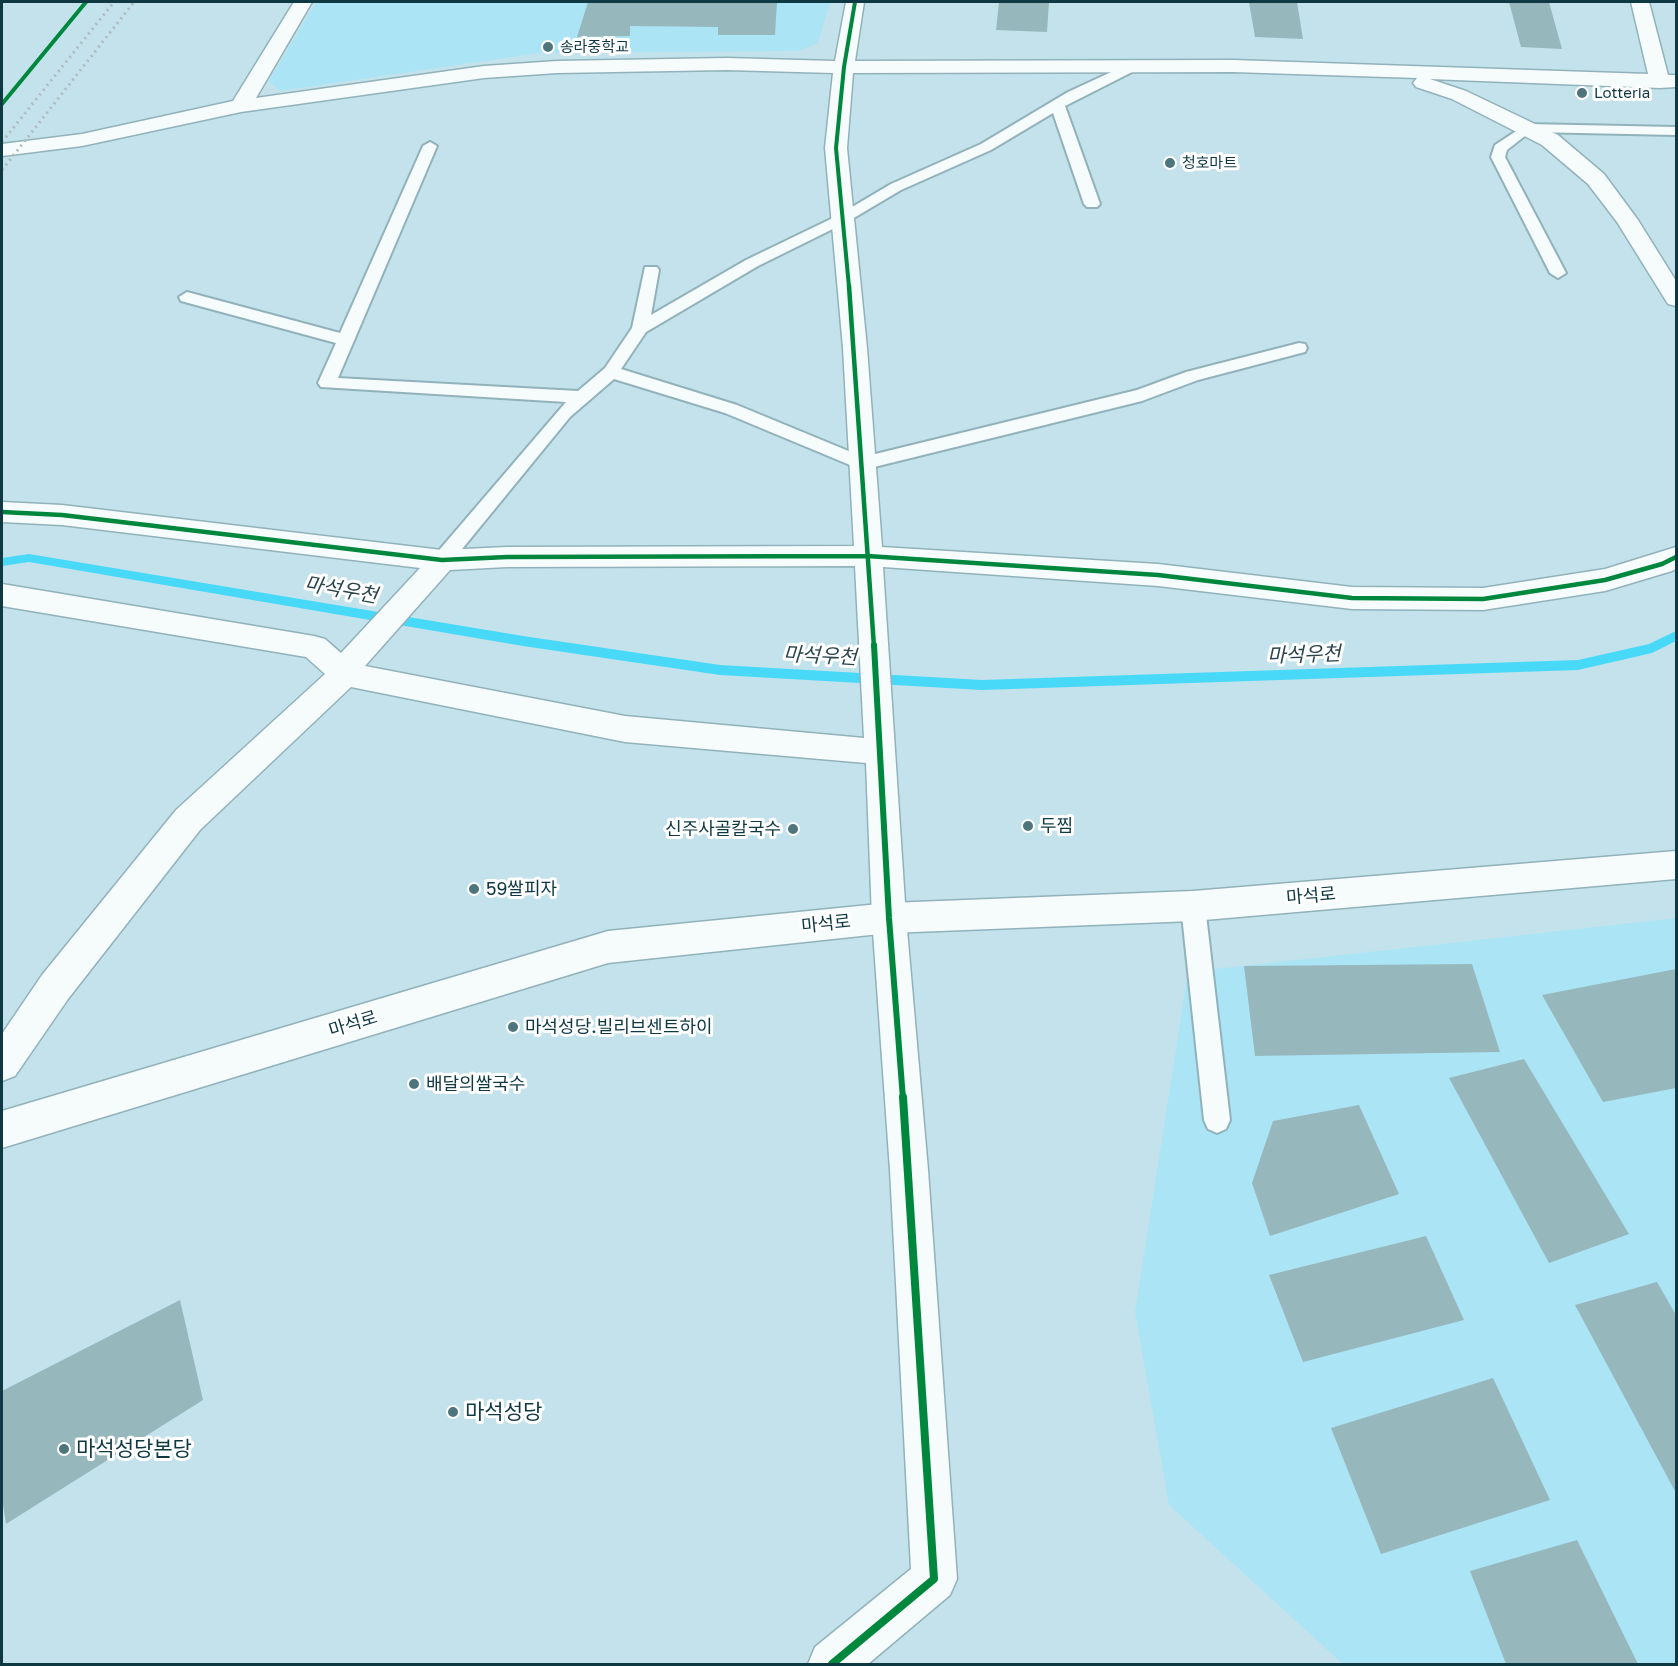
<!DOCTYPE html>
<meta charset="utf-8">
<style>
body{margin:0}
#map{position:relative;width:1678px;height:1666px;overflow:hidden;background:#c4e2eb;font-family:"Golos Text",sans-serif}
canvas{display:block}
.frame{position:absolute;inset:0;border:3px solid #0e3842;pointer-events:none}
</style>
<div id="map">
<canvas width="1678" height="1666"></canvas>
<div class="frame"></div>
</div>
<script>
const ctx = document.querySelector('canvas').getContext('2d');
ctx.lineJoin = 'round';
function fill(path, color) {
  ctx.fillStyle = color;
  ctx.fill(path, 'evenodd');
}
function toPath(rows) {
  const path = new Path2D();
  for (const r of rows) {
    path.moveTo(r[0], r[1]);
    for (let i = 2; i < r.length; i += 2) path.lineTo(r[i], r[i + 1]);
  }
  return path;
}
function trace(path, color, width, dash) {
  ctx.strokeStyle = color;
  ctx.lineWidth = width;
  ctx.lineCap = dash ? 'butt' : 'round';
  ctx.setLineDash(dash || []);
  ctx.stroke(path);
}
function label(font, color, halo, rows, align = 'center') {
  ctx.font = font + ' "Golos Text","Noto Sans KR",sans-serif';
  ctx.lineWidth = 6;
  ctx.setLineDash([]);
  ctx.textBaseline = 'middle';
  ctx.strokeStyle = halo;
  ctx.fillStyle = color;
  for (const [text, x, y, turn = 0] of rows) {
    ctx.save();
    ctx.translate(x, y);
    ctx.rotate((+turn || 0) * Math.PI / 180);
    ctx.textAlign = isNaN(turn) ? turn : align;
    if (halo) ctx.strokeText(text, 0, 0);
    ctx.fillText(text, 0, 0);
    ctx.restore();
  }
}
const built = toPath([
 [316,2,830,2,818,43,799,51,540,53,280,91,269,81],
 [1676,918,1676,1664,1343,1664,1169,1505,1135,1312,1188,972]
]);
const stream = toPath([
 [29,554,523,636,720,665,982,680,1578,660,1649,644,1676,631,1676,641,1652,653,1578,670,982,690,720,675,523,646,29,562,2,566,2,558,29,554]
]);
const building = toPath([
 [588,2,777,2,775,35,718,35,718,27,630,26,630,36,577,37],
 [999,2,1049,2,1047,32,996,30],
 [1249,2,1297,2,1303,39,1255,37],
 [1509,2,1549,2,1562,49,1521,47],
 [1472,964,1500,1052,1255,1056,1244,966],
 [1676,969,1676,1088,1603,1102,1542,995],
 [1524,1059,1629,1234,1549,1263,1449,1078],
 [1359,1105,1399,1194,1270,1236,1252,1183,1273,1121],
 [1426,1236,1464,1320,1303,1362,1269,1275],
 [1657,1282,1676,1315,1676,1493,1575,1305],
 [180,1300,203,1400,6,1524,2,1498,2,1391],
 [1493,1378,1550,1500,1381,1554,1331,1428],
 [1577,1540,1638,1664,1506,1664,1470,1571]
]);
const lane = toPath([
 [1133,62,1140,66,1138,69,1065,106,1100,204,1097,207,1087,207,1084,204,1053,113,991,150,901,190,847,222,758,266,646,332,621,369,737,405,863,457,1137,390,1186,372,1299,343,1305,344,1307,348,1305,352,1198,380,1142,401,862,470,725,413,614,379,570,417,449,565,442,567,435,565,432,560,435,555,566,402,321,387,318,383,336,343,181,301,179,297,187,292,340,333,423,146,430,142,437,146,338,378,578,391,605,368,632,328,645,267,657,267,659,270,651,315,746,260,837,216,891,184,981,144,1068,92,1133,62],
 [1527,124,1676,127,1676,135,1530,132,1507,150,1505,157,1566,273,1558,278,1550,273,1491,157,1495,145,1527,124],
 [1193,896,1201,899,1205,906,1230,1120,1226,1129,1217,1133,1208,1129,1204,1120,1181,906,1185,899,1193,896]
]);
const street = toPath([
 [294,2,312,2,256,98,484,66,557,61,727,58,835,61,846,2,864,2,855,61,1233,60,1648,74,1631,2,1649,2,1668,75,1676,75,1676,87,1660,88,1430,79,1466,91,1558,135,1604,174,1638,220,1676,281,1676,306,1668,304,1617,222,1588,184,1542,145,1452,99,1416,87,1413,83,1417,78,1233,72,853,73,847,148,867,348,882,547,1158,564,1352,587,1483,588,1605,569,1676,547,1676,569,1672,571,1605,591,1483,610,1352,609,1158,586,883,567,906,918,928,1170,957,1579,950,1595,868,1664,808,1664,815,1647,911,1569,890,1170,872,918,866,763,625,742,351,687,200,830,68,999,15,1076,2,1081,2,1034,42,975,176,810,325,674,306,657,2,606,2,584,314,636,325,639,341,653,420,568,62,525,2,522,2,502,62,505,442,550,507,547,854,546,843,348,825,148,833,73,727,70,557,73,484,78,241,112,82,146,2,156,2,144,82,134,233,101,294,2],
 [855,566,864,738,625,716,365,666,450,570,507,567,855,566]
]);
const secondary = toPath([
 [1676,851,1676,879,1193,921,889,933,608,963,2,1148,2,1111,608,931,889,903,1193,891,1676,851]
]);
const rail = toPath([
 [2,142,114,2],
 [2,170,134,2]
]);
const cyclewayFar3 = toPath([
 [2,104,86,2],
 [849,287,836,148,844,67,855,2]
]);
const cyclewayFar2 = toPath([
 [849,286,874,647],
 [2,512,62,515,442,560,507,557,867,556,1158,575,1352,598,1483,599,1605,580,1662,564,1676,557]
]);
const cyclewayFar1 = toPath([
 [874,645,889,918,903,1099]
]);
const cycleway = toPath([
 [832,1664,934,1579,903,1097]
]);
const markers = [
 [548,47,6,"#4e747d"],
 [1582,93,6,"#4e747d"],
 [1170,163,6,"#4e747d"],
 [1028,826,6,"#4e747d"],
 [793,829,6,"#4e747d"],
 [474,889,6,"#4e747d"],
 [513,1027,6,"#4e747d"],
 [414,1084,6,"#4e747d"],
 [453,1412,6,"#4e747d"],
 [64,1449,6,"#4e747d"]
];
const farPoinames = [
 ["송라중학교",560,47],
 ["Lotteria",1594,93],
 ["청호마트",1182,163]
];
const poiNames = [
 ["두찜",1040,826],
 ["신주사골칼국수",781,829,"right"],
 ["59쌀피자",486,889],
 ["마석성당.빌리브센트하이",525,1027],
 ["배달의쌀국수",426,1084]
];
const streetNames = [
 ["마석로",1311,896,-5],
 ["마석로",826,924,-6],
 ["마석로",353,1024,-17]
];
const waterNames = [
 ["마석우천",341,590,10],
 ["마석우천",1304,655,-2],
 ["마석우천",820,656,3]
];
const nearPoinames = [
 ["마석성당",465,1412],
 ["마석성당본당",76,1449]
];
fill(built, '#abe4f5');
fill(stream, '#48d9f8');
fill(building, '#96b8bd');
trace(lane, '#91b2bb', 4);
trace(street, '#91b2bb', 3);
trace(secondary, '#91b2bb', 3);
fill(lane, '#f6fbfc');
fill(street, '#f6fbfc');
fill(secondary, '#f6fbfc');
trace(rail, '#b1bbbe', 3, [2, 4]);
trace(cyclewayFar3, '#00873e', 4);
trace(cyclewayFar2, '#00873e', 4.5);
trace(cyclewayFar1, '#00873e', 6);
trace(cycleway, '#00873e', 8);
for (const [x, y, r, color] of markers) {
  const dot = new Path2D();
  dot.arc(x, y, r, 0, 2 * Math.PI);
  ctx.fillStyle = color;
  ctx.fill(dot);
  trace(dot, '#fff', 2);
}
label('15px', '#0e3842', '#fff', farPoinames, 'left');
label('18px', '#0e3842', '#fff', poiNames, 'left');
label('18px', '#0e3842', '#fff', streetNames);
label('italic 20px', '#2a454c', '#fff', waterNames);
label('21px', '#0e3842', '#fff', nearPoinames, 'left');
</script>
